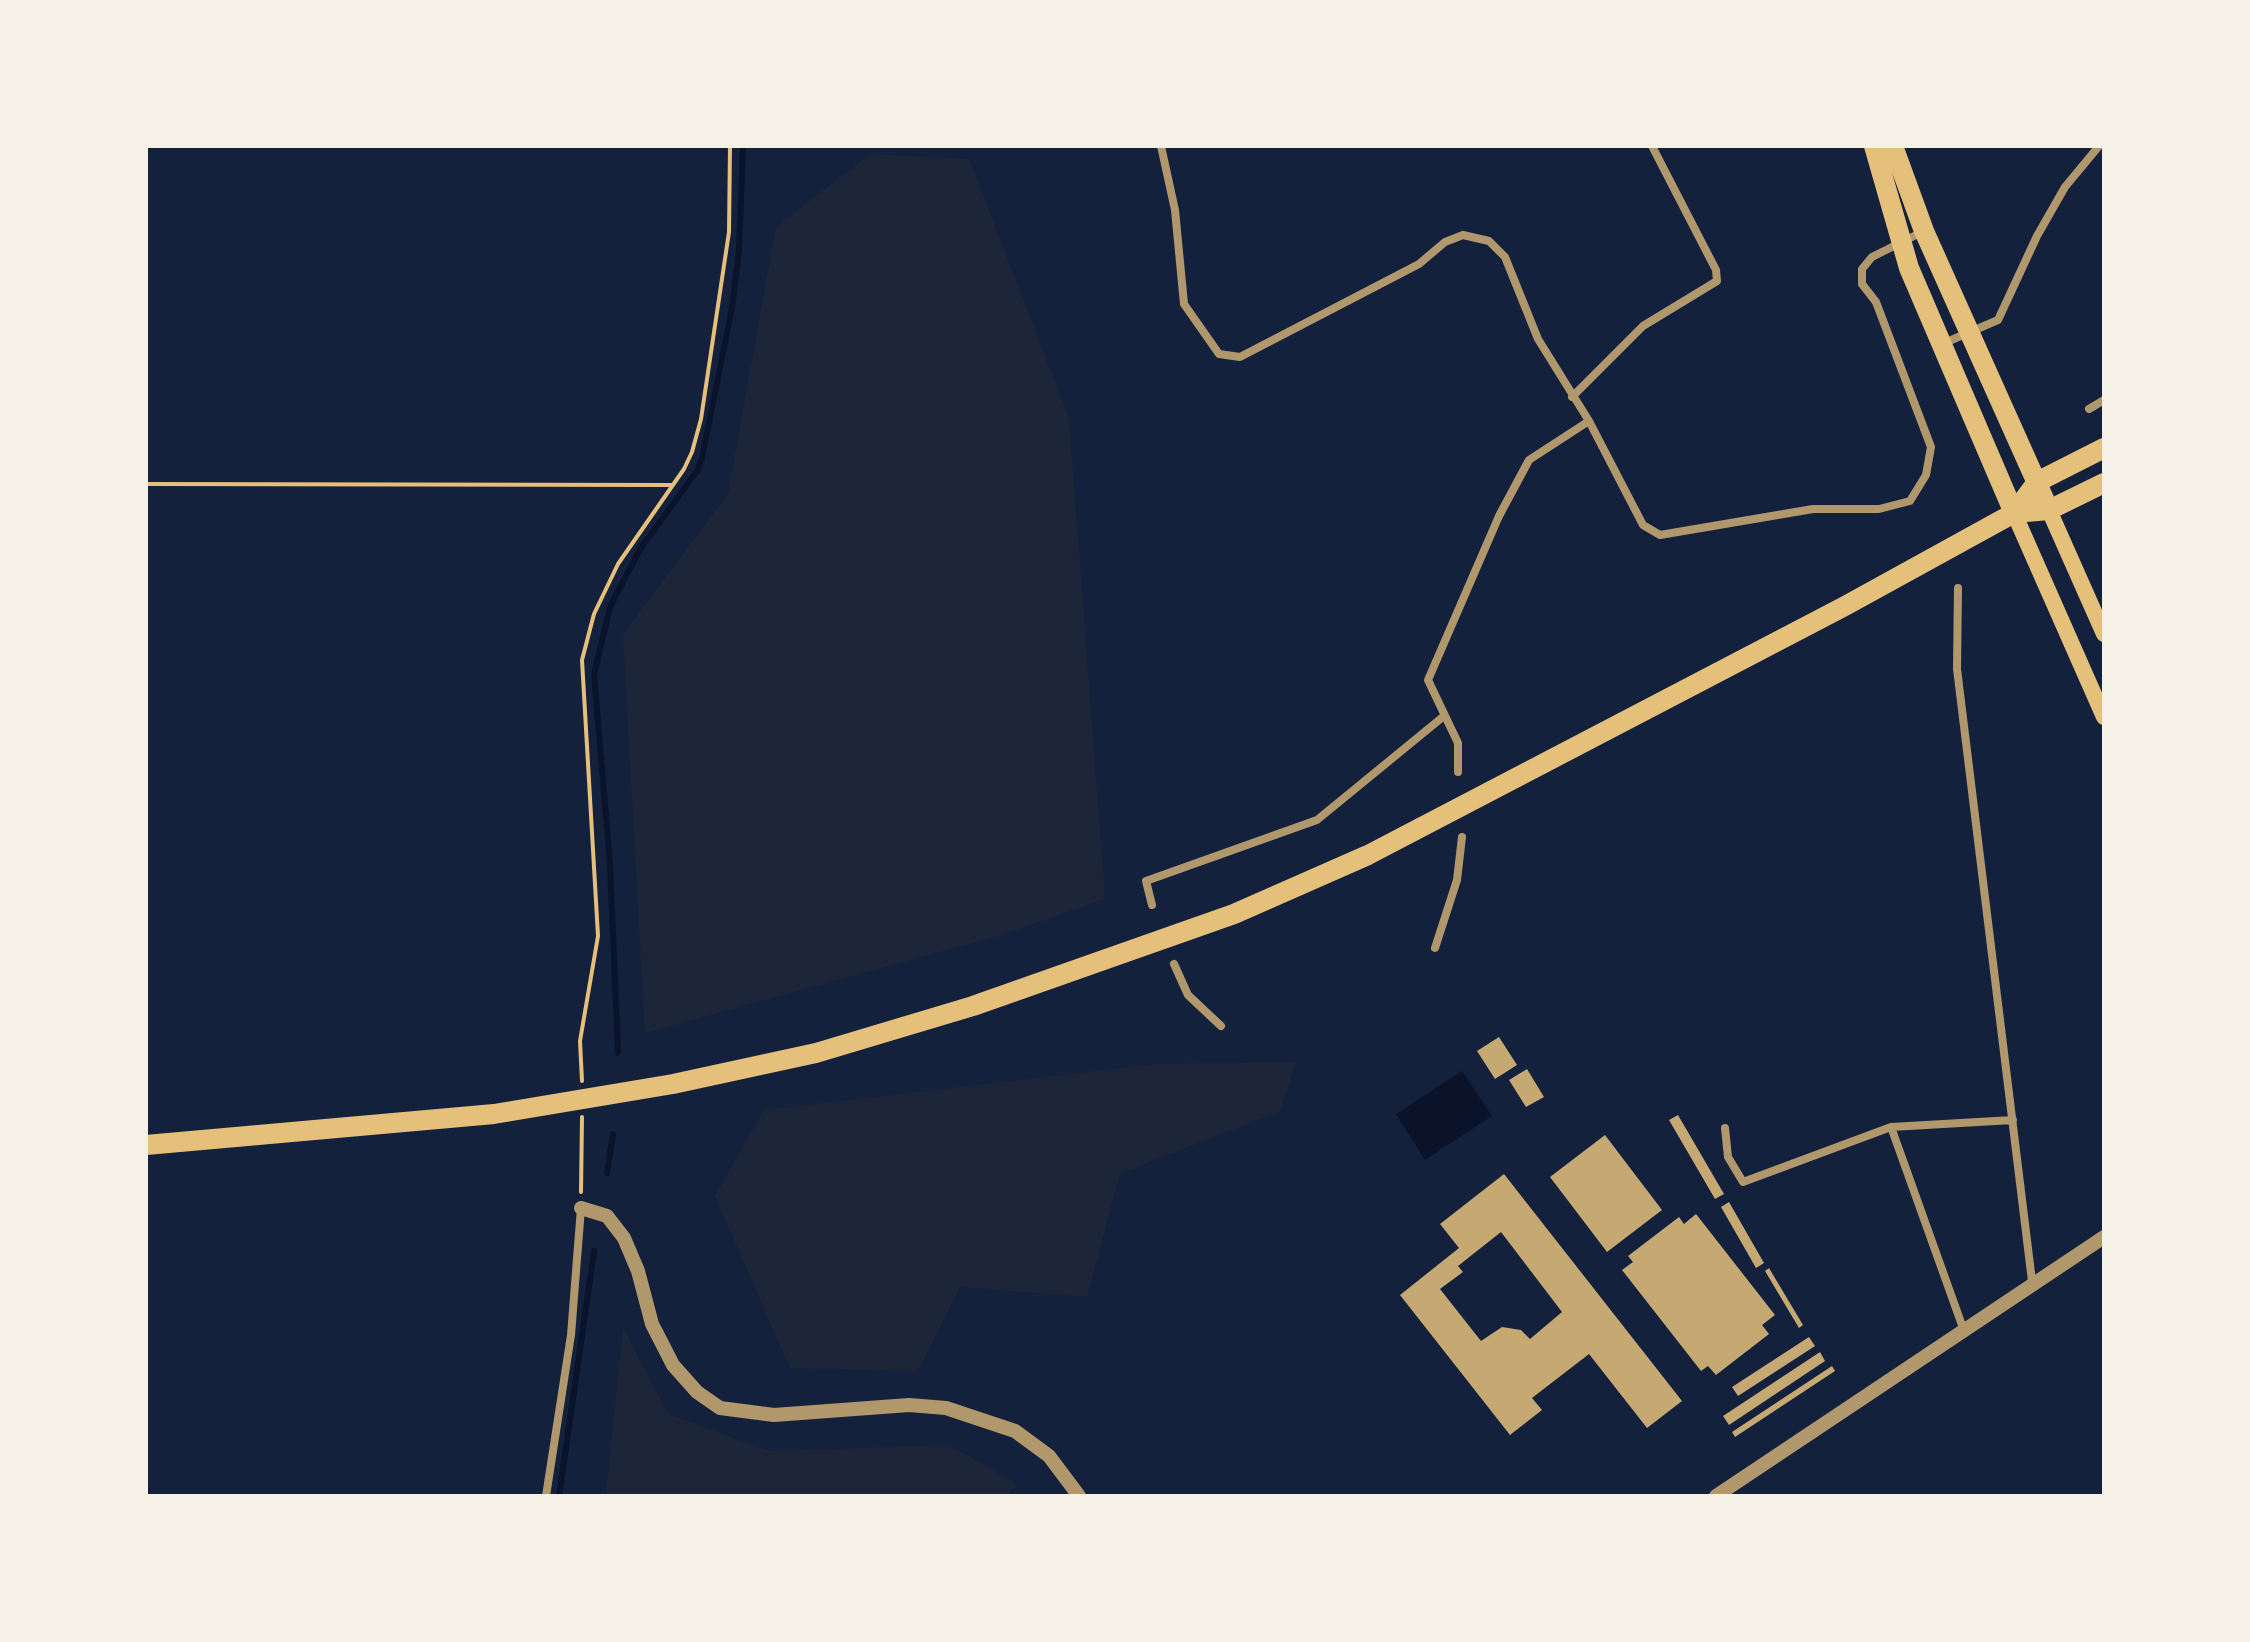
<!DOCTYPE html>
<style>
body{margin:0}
#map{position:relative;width:2250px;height:1642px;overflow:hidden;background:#14213d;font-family:"Titillium Web",sans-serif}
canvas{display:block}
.frame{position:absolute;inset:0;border:148px solid #f6f1e7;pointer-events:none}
</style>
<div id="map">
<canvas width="2250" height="1642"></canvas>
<div class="frame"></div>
</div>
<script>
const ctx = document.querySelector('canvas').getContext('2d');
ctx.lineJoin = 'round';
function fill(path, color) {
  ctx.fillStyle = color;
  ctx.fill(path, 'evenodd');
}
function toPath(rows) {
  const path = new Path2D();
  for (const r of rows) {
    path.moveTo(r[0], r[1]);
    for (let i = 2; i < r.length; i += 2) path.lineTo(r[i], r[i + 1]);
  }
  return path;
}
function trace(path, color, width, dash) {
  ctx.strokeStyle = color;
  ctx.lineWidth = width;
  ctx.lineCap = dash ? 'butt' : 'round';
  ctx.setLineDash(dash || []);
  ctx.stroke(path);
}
const green = toPath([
 [871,154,969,159,1069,418,1105,899,1005,934,645,1033,623,635,728,494,776,226],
 [1296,1062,1280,1111,1120,1174,1087,1297,960,1287,918,1371,790,1368,715,1196,764,1110,1155,1064],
 [623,1328,668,1414,770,1451,950,1445,1017,1484,1007,1496,606,1496]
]);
const water = toPath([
 [1462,1071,1492,1116,1425,1160,1396,1114]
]);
const stream = toPath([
 [618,1053,610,863,594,675,610,607,640,549,697,471,702,458,732,308,739,250,743,146],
 [607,1173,613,1134],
 [559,1496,594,1251]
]);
const building = toPath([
 [1499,1037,1517,1065,1495,1079,1477,1051],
 [1527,1069,1544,1097,1526,1107,1509,1080],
 [1678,1115,1724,1194,1715,1199,1669,1120],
 [1605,1135,1662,1210,1607,1252,1550,1177],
 [1504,1174,1682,1401,1647,1428,1589,1354,1532,1398,1542,1410,1510,1435,1400,1295,1459,1248,1440,1224],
 [1501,1232,1562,1312,1530,1339,1521,1330,1502,1327,1481,1341,1440,1289,1463,1272,1458,1266],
 [1729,1202,1764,1263,1756,1268,1721,1207],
 [1696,1214,1775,1315,1762,1325,1769,1334,1716,1375,1708,1366,1701,1371,1622,1270,1633,1262,1628,1256,1679,1217,1684,1224],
 [1769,1268,1803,1325,1799,1328,1765,1271],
 [1809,1337,1815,1346,1738,1396,1732,1387],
 [1820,1352,1825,1361,1729,1425,1723,1416],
 [1832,1366,1835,1371,1735,1437,1732,1432]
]);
const path = toPath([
 [146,484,672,485],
 [582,1081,580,1041,598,936,582,660,594,614,618,564,684,469,692,452,701,419,729,232,730,146],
 [581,1192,582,1117]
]);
const minor = toPath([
 [1161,146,1175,210,1184,304,1219,354,1240,357,1419,264,1445,242,1463,235,1489,241,1505,257,1538,339,1589,421,1643,525,1660,535,1813,509,1879,509,1910,501,1926,475,1931,447,1876,302,1862,284,1862,269,1872,257,1924,231],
 [1942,344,1998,320,2037,236,2065,187,2099,146],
 [1572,397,1643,326,1717,281,1716,270,1652,146],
 [2089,409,2104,400],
 [1958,588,1957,669,2032,1281],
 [1458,772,1458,743,1428,680,1499,516,1529,460,1589,421],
 [1152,905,1146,881,1317,820,1444,716],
 [1435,948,1457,880,1462,837],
 [1174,964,1188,995,1221,1026],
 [1891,1127,1963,1328],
 [1725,1128,1728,1157,1743,1182,1891,1127,2013,1120],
 [546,1496,571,1335,581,1208]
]);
const tertiary = toPath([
 [581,1208,607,1216,624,1238,638,1271,652,1324,673,1365,697,1392,720,1408,774,1415,909,1405,946,1408,1015,1431,1049,1456,1079,1496],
 [1716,1496,2104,1237]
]);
const secondary = toPath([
 [2049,510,2104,634],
 [2014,513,2104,717]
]);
const primary = toPath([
 [1874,146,1909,268,2014,513],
 [1893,146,1924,231,2049,510],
 [2014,513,2049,510,2104,483],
 [146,1145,494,1114,673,1084,816,1053,973,1006,1234,914,1368,855,1845,606,2014,513,2037,482,2104,448]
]);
fill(green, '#1d2539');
fill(water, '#0b132b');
trace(stream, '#0b132b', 6);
fill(building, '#c6a872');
trace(path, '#e5c07b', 4);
trace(minor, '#b1986c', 8);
trace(tertiary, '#b1986c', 14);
trace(secondary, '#e5c07b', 16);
trace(primary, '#e5c07b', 20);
</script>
